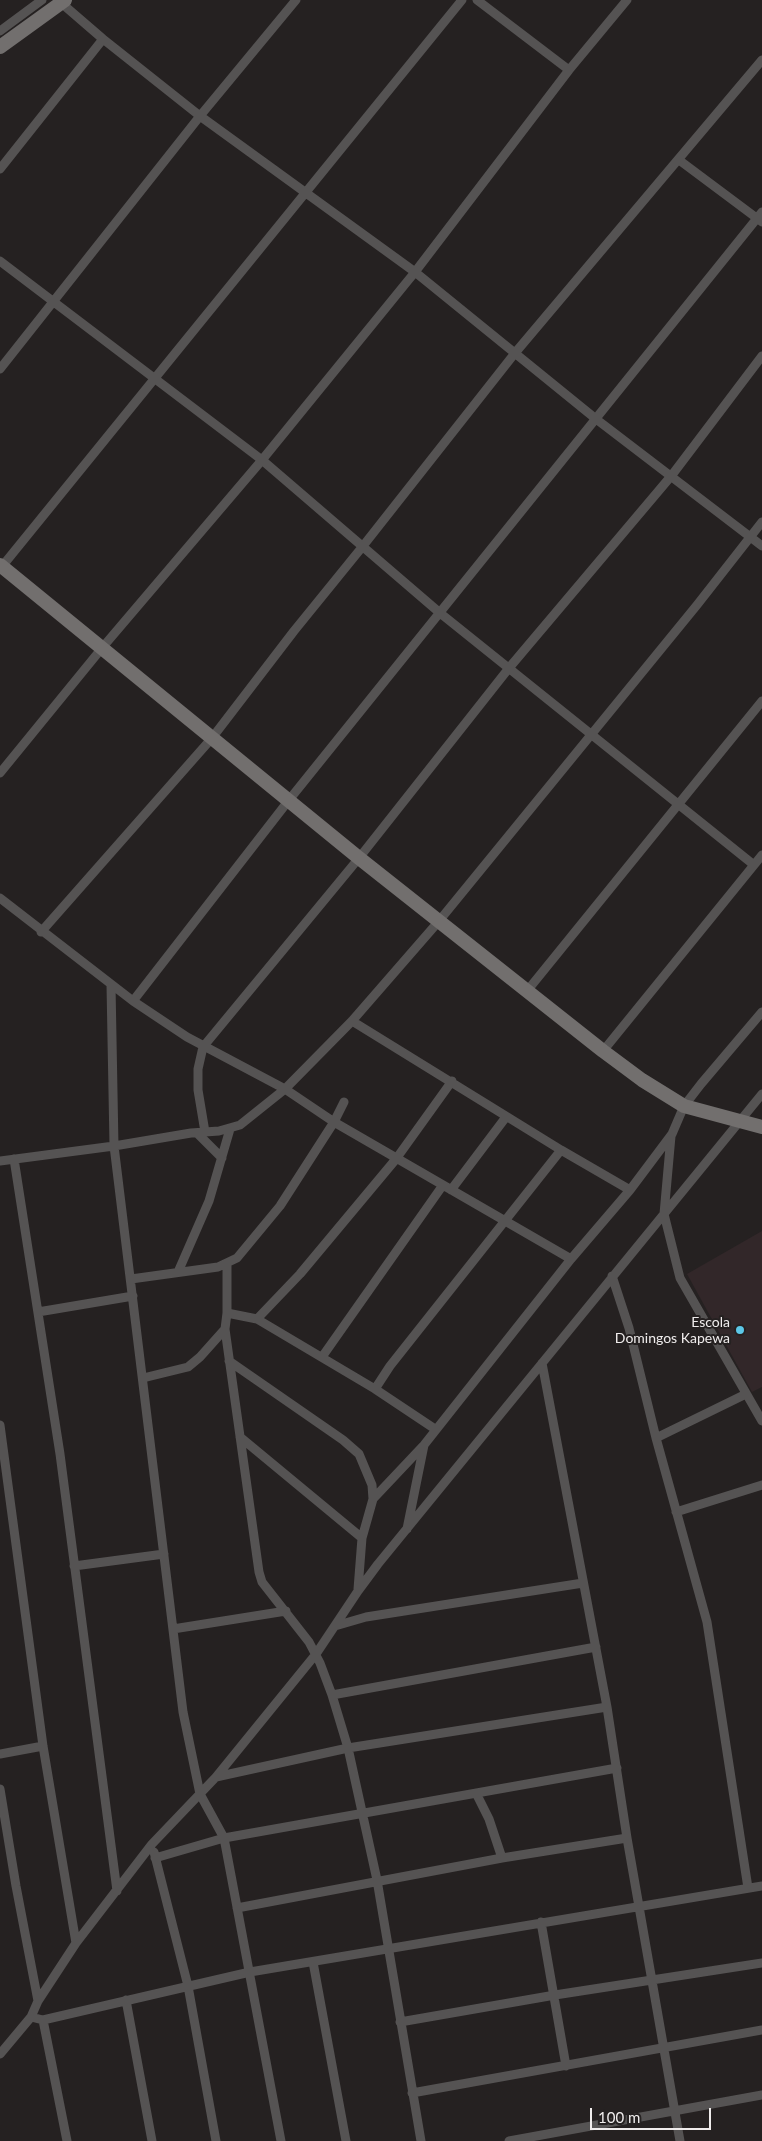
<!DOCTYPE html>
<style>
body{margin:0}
#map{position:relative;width:762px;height:2141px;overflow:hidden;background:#252121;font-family:Lato,sans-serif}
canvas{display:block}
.scale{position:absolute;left:590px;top:2108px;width:121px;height:22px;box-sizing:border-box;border:2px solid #efecec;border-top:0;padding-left:6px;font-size:15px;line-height:18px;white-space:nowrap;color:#efecec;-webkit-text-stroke:4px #252121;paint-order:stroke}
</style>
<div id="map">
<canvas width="762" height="2141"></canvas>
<div class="scale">100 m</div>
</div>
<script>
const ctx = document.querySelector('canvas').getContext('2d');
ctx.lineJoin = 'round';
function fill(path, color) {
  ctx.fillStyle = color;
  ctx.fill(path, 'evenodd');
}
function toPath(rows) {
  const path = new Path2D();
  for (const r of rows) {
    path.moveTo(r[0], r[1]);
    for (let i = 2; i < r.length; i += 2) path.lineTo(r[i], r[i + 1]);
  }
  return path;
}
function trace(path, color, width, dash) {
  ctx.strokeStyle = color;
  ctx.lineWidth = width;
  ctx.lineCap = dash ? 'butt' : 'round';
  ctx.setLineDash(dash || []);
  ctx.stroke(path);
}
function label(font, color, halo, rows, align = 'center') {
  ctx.font = font + ' Lato,sans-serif';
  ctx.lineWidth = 4;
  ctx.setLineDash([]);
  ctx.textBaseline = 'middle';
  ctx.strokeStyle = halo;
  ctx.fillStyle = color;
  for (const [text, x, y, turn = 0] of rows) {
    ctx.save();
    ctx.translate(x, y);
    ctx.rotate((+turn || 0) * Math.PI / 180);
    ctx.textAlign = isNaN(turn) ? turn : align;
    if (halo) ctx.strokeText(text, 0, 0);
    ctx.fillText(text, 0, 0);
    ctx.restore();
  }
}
const built = toPath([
 [762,1231,762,1387,752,1392,687,1274]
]);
const minor = toPath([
 [477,0,569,70],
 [59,1,103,39,200,116,415,272,596,419,762,546],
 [0,31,42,0],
 [679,160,762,222],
 [0,169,103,39],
 [0,261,262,460,440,613,754,865],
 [0,369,200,116,296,0],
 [0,569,462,0],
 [0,773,102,648,262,460,415,272,569,70,627,0],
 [0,898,133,1001,187,1037,285,1089,334,1122,571,1259],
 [41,932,212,738,294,631,363,546,515,353,762,60],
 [111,985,114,1146,191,1133,219,1131,240,1125,285,1089,352,1021,439,921,697,605,762,522],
 [527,991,762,701],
 [133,1001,289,800,762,212],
 [352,1021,561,1150,630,1190],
 [603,1051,762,855],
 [205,1132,198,1090,198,1069,203,1047,359,858,509,668,672,475,762,356],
 [197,1133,222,1158],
 [671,1136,664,1214,680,1278,762,1421],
 [14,1159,60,1454,117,1891],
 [0,1161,114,1146,183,1712,200,1794,224,1838,281,2141],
 [451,1190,506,1117],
 [227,1264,227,1313,225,1329,259,1572,262,1582,309,1642,320,1663,332,1695,348,1748,377,1880,421,2141],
 [178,1272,209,1201,230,1129],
 [612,1276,629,1328,656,1438,707,1622,748,1888],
 [131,1279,218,1267,237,1258,280,1206,334,1122,344,1102],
 [38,1312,133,1296],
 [227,1313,257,1319,375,1389,435,1429],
 [257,1319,300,1274,396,1159,452,1081],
 [322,1357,443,1185],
 [229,1361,343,1440,359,1454,372,1485,373,1499,362,1538,358,1589],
 [542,1363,607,1707,627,1838,680,2141],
 [143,1378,188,1367,200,1357,225,1329],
 [375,1389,390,1366,561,1150],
 [0,1425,43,1746,76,1943],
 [240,1437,362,1538],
 [656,1438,746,1394],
 [373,1499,423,1446],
 [676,1512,762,1485],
 [407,1529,424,1445,571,1259,630,1190,672,1134,684,1106,701,1084,762,1012],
 [74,1566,164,1554],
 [335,1626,366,1617,583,1583],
 [173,1629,286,1611],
 [332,1695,596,1647],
 [0,1754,43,1746],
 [216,1777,348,1748,607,1707],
 [0,1789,16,1886,38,2001],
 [476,1793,489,1819,502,1858],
 [154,1852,188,1986,216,2141],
 [155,1858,224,1838,617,1768],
 [237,1908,502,1858,627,1838],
 [541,1922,566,2066],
 [313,1962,346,2141],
 [126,2000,152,2141],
 [31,2017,43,2020,250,1972,762,1886],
 [43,2020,67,2141],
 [400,2022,555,1995,762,1963],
 [0,2054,31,2017,38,2001,76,1943,152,1844,216,1777,268,1713,316,1654,358,1591,378,1564,762,1094],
 [412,2093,762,2030],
 [509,2141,762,2095]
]);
const secondary = toPath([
 [0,47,65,0],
 [0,565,359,858,603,1051,642,1080,684,1106,762,1127]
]);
const markers = [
 [740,1330,5,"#5cc7e7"]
];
const poiNames = [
 ["Escola",730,1322],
 ["Domingos Kapewa",730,1338]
];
fill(built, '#322729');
trace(minor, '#555353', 9);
trace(secondary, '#726f6e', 14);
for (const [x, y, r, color] of markers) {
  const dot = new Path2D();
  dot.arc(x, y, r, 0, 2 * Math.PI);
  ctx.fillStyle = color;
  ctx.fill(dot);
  trace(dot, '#252121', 2);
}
label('14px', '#efecec', '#252121', poiNames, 'right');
</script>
